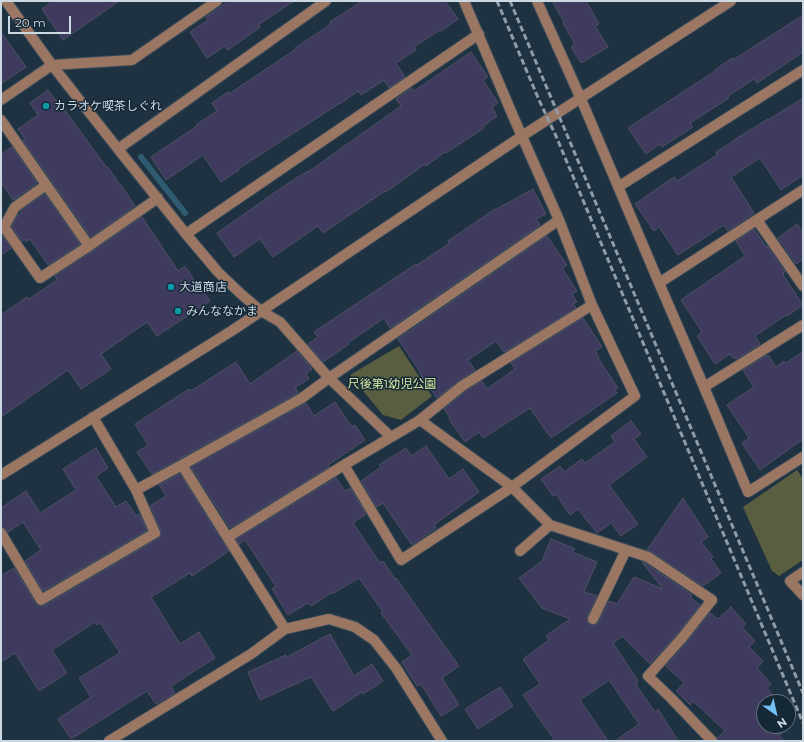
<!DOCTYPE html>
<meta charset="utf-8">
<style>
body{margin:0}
#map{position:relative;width:804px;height:742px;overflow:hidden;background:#1f3241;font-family:Montserrat,sans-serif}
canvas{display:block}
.frame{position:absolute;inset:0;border:2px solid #cdd9e2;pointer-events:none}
.north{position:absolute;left:756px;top:694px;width:40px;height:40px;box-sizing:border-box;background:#152836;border:1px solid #5f6f7b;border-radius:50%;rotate:146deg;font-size:11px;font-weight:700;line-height:16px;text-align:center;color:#cdd9e2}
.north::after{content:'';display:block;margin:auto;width:14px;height:18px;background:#71c1f5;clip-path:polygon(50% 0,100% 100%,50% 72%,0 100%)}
.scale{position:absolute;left:8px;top:16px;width:63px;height:18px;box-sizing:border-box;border:2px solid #cdd9e2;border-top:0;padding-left:5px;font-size:12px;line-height:14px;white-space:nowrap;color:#cdd9e2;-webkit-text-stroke:3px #152836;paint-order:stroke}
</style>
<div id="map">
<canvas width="804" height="742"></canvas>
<div class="frame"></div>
<div class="north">N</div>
<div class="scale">20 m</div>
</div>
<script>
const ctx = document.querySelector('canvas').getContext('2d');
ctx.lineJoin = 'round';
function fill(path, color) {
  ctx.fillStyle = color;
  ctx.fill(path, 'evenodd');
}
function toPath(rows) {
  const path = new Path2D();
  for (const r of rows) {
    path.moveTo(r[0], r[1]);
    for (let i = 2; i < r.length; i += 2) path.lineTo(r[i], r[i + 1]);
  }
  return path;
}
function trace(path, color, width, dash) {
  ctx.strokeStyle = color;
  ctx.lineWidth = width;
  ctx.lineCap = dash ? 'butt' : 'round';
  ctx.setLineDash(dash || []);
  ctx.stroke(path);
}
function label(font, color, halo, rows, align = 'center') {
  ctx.font = font + ' Montserrat,"Noto Sans JP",sans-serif';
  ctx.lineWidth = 3;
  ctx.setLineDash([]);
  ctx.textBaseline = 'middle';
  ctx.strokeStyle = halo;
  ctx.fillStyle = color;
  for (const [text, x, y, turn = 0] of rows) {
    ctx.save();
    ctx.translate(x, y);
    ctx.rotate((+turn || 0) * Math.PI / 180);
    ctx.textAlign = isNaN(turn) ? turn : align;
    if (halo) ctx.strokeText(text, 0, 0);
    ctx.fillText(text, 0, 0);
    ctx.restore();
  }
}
const green = toPath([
 [399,346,432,396,401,420,383,415,350,375],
 [797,470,803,479,803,560,779,576,772,571,743,507]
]);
const stream = toPath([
 [141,157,185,213]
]);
const building = toPath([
 [53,1,119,1,63,40,42,9,53,1],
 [229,1,294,1,258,25,260,27,228,50,225,46,207,58,190,32,208,20,206,17,229,1],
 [362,1,445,1,458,19,441,31,440,30,414,47,416,50,396,63,405,77,389,88,384,80,361,95,358,91,341,103,340,103,238,169,239,170,221,182,203,155,166,180,151,157,197,126,196,125,217,111,212,103,228,92,229,94,296,49,295,48,331,24,330,22,362,1],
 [552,1,586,1,599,24,595,26,608,47,581,63,571,47,575,44,563,23,564,22,552,1],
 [803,15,803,52,757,83,754,79,728,96,729,98,690,123,693,127,662,147,660,144,646,154,628,128,715,71,715,70,732,58,733,60,803,15],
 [1,32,26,67,1,84,1,32],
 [471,52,488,77,483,80,498,103,492,107,497,116,483,126,484,128,446,153,445,152,426,166,425,164,386,192,385,191,323,233,318,226,273,257,260,239,234,257,217,233,290,182,308,171,308,172,401,106,396,99,412,88,414,91,471,52],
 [48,90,63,110,64,109,72,120,107,168,108,167,120,185,121,185,135,206,91,237,23,140,25,139,18,129,38,115,30,103,48,90],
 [803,98,803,175,781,190,760,158,731,177,754,213,728,231,724,225,678,255,659,227,654,231,635,204,674,177,677,181,717,155,716,152,735,140,734,140,768,119,768,120,803,98],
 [12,147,37,183,13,200,1,182,1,154,12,147],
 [533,189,546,214,536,219,540,225,390,328,384,318,348,343,349,344,323,362,308,344,318,337,314,332,416,264,417,265,450,243,448,241,495,209,495,210,533,189],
 [45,194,80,244,48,265,30,239,26,242,25,239,22,241,12,227,17,216,22,213,20,211,45,194],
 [142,217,178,271,185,266,198,286,199,285,210,301,157,336,147,322,101,354,111,369,81,389,68,370,1,417,1,315,27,297,29,299,57,280,55,276,93,251,142,217],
 [797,224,803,233,803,259,796,264,778,238,797,224],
 [754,229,766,247,767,246,785,272,783,273,784,274,783,275,803,305,787,316,786,315,755,336,760,344,736,359,734,357,733,358,730,354,715,364,697,336,702,332,681,300,745,256,736,241,754,229],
 [1,234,11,248,1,255,1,234],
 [547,236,567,265,562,268,577,291,572,294,577,302,573,304,576,308,504,352,496,341,468,360,475,370,458,381,437,398,420,374,421,373,398,339,547,236],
 [583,318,602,347,595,351,599,357,598,358,618,388,615,390,617,393,551,438,530,408,483,438,479,432,465,442,449,419,450,418,444,409,466,391,482,381,487,389,515,369,511,363,583,318],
 [297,351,312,369,306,374,309,379,295,387,298,393,152,474,137,452,148,445,135,424,189,389,191,391,236,362,250,384,297,351],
 [803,352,803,439,760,470,742,443,749,438,727,405,754,387,743,370,768,355,776,367,784,361,786,363,803,352],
 [335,402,352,427,355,425,365,440,328,465,329,467,230,528,191,467,306,403,314,416,335,402],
 [631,421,641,434,634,439,647,457,609,485,638,524,621,536,611,523,597,533,578,509,570,515,556,494,553,496,541,479,560,466,564,472,582,459,585,463,615,442,611,436,631,421],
 [426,446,449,479,463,469,479,492,434,525,436,528,412,545,383,503,377,507,361,481,381,467,379,465,406,448,411,456,426,446],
 [96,448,108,468,96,476,116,507,126,501,136,516,139,514,147,530,43,591,25,561,41,550,23,522,8,532,4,528,1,527,1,508,26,491,40,513,76,490,63,469,96,448],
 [180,474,229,551,192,576,190,573,151,597,180,644,199,632,215,658,171,686,175,693,156,704,147,691,71,739,58,719,91,697,79,678,120,653,100,623,97,625,95,622,52,650,67,673,39,691,15,653,1,662,1,576,14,568,36,604,41,606,44,606,159,538,161,534,161,531,150,506,166,496,159,485,180,474],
 [336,478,345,491,350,488,366,514,353,523,380,563,383,561,395,579,396,578,459,666,442,678,459,705,441,716,421,684,417,686,402,662,412,655,381,613,383,612,359,578,332,594,331,593,311,606,308,603,288,615,272,589,276,586,245,540,239,544,236,539,336,478],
 [683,498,708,537,701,542,713,557,711,559,721,573,703,586,652,552,647,550,683,498],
 [551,539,575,549,572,552,597,562,584,592,597,596,587,617,587,622,591,625,596,625,599,622,609,601,617,604,634,577,663,589,642,562,645,563,692,595,690,597,700,605,677,634,657,656,656,656,650,664,622,636,613,643,638,681,636,685,655,712,658,709,678,741,615,741,639,724,609,680,580,700,608,741,555,741,523,695,540,684,523,659,549,640,546,636,570,619,542,608,519,578,542,561,551,539],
 [731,607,746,624,742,627,755,641,749,647,763,661,757,668,771,684,767,688,779,702,764,702,764,726,786,726,788,729,779,735,784,741,718,741,717,738,725,731,693,701,690,705,676,691,684,683,666,666,687,642,710,613,718,619,731,607],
 [330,634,354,676,372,664,383,681,363,694,362,692,333,711,311,677,260,700,248,672,286,655,287,657,330,634],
 [500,687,513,706,478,729,465,709,500,687]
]);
const minor = toPath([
 [6,1,52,65,118,149,186,234,218,272,241,294,261,311,280,322,329,378,391,437],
 [537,1,581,99,659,283,704,387,748,492,803,457],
 [1,100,52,65,132,60,217,1],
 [1,120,89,246,158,198],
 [118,149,326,1],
 [46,185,15,207,4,227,40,278,89,246],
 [618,187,803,70],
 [757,220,803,286],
 [186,234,479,34],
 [659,283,803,190],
 [704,387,803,325],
 [420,420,512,487,550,525,648,557,712,600,682,638,648,676,671,698,712,741],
 [182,465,285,629],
 [344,465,401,560,512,487,635,396,592,305,559,220,513,116,464,1],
 [1,475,233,330,522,136,731,1],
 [136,490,182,465,302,398,329,378,559,220],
 [1,533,41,600,155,533,136,490,93,417],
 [228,537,344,465,420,420,462,386,592,305],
 [520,551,550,525],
 [803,572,790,581,803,595],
 [593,619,626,550],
 [109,741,251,654,285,629,329,619,355,627,374,640,396,668,442,741]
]);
const rail = toPath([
 [497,1,539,100,556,136,803,723],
 [510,1,558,114,565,130,803,693]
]);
const markers = [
 [46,106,4,"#0f9aa8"],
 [171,287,4,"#0f9aa8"],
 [178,311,4,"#0f9aa8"]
];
const poiNames = [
 ["カラオケ喫茶しぐれ",54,106],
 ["大道商店",179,287],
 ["みんななかま",186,311]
];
const parkNames = [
 ["尺後第1幼児公園",392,384]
];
fill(green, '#585e3f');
trace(stream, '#2f5b70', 6);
fill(building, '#3e3b5e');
trace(building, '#515066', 1);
trace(minor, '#3b4d5b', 12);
trace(minor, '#9a7663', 10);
trace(rail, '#8e9da8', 3, [6, 3]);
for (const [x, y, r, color] of markers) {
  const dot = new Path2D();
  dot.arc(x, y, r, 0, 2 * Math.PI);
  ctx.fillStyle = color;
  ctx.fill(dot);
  trace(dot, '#152836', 1.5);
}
label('12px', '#cdd9e2', '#152836', poiNames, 'left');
label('12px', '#ddeca7', '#152836', parkNames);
</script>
